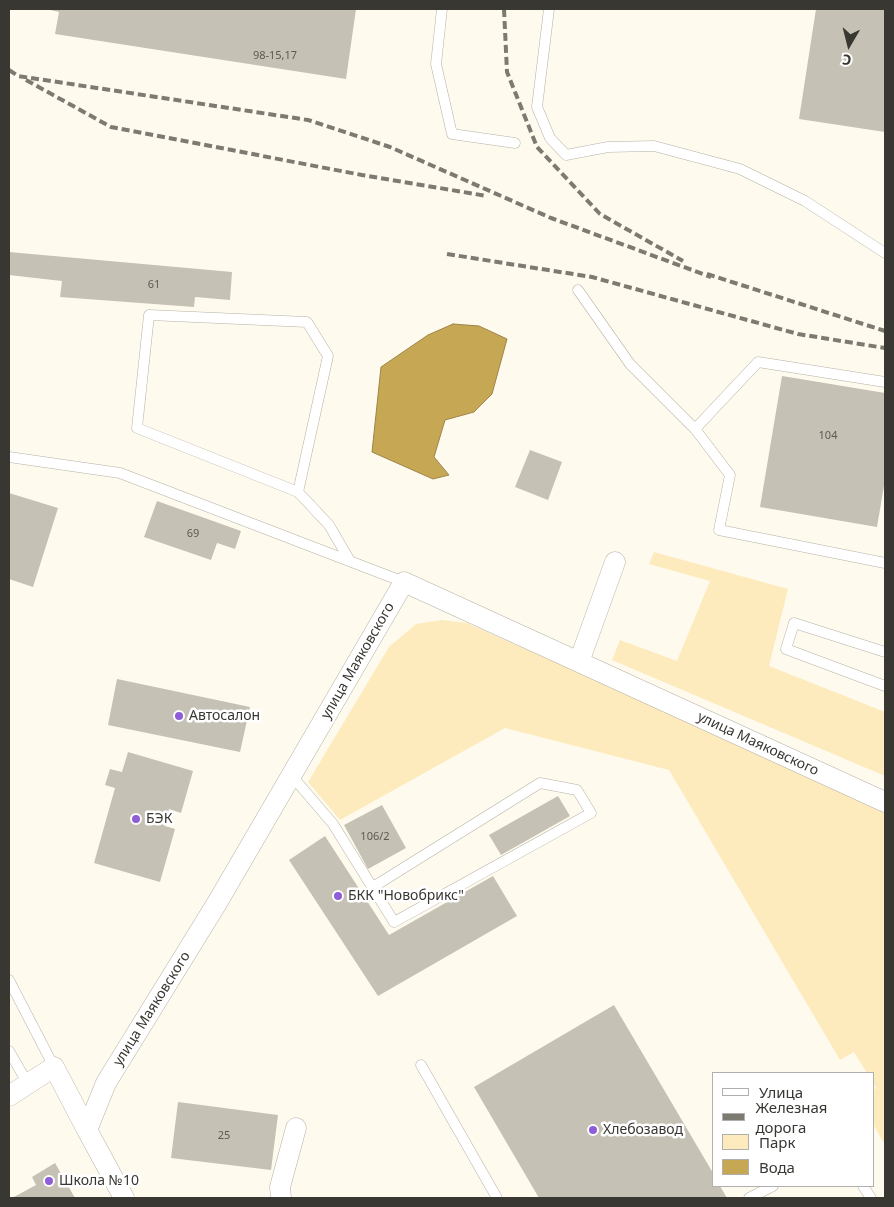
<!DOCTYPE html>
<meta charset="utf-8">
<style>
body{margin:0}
#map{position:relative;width:894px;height:1207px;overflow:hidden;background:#fffaee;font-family:"Noto Sans",sans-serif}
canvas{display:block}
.frame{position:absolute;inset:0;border:10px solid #393732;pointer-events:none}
.legend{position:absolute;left:712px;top:1072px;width:162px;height:115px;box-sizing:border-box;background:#fff;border:1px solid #b0afad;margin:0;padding:6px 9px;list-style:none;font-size:15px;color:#393732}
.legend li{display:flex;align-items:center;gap:10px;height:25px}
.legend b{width:25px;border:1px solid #b0afad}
.north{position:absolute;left:824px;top:20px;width:50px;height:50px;-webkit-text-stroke:4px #fff;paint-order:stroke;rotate:188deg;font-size:14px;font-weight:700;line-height:20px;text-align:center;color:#393732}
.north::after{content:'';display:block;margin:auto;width:18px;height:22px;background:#393732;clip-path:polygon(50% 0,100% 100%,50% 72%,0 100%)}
</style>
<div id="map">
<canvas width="894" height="1207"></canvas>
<div class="frame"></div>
<ul class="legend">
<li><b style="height:6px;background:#fff"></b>Улица</li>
<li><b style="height:6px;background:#7d7a72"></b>Железная дорога</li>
<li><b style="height:14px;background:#fdebbd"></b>Парк</li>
<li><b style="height:14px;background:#c6a753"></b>Вода</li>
</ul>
<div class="north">С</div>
</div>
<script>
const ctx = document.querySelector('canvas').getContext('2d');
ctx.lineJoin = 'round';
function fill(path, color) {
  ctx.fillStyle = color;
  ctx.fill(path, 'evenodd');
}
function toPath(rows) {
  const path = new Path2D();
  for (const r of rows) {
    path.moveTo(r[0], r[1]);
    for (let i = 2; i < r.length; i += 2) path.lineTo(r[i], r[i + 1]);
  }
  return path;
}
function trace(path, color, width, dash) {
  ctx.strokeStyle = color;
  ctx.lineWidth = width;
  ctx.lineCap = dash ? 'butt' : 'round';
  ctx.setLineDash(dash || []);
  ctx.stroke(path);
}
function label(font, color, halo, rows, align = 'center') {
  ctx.font = font + ' "Noto Sans",sans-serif';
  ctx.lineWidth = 5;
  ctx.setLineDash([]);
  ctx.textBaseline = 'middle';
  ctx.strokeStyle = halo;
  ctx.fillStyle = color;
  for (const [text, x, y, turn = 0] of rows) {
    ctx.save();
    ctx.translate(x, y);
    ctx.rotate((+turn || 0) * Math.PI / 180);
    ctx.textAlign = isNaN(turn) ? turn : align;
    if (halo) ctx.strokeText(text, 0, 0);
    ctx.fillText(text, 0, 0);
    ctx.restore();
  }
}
const green = toPath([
 [654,552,788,589,769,666,885,712,885,776,612,660,620,640,677,661,710,581,649,564],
 [442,620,467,623,885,810,885,1145,873,1124,873,1090,876,1088,873,1083,873,1073,867,1073,854,1052,840,1060,669,770,505,728,340,820,308,782,389,647,416,624]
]);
const water = toPath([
 [453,324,479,326,507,339,492,394,474,412,445,420,434,457,449,475,433,479,372,452,381,367,428,335,453,324]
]);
const building = toPath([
 [46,9,356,9,346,79,55,34,59,12],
 [816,9,885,9,885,132,799,119],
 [9,252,232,272,230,300,195,297,194,307,60,297,62,281,9,275],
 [782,376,885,393,885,480,877,527,760,507],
 [530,450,562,462,548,500,515,487],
 [9,493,58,508,33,587,9,579],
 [157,501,241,531,235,549,217,543,211,560,144,537],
 [117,679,250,707,240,752,108,725],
 [128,752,193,771,181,813,169,809,165,826,175,829,160,882,94,863,115,788,105,785,110,769,122,772],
 [558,796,570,816,501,855,489,835],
 [382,805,406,848,368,869,344,825],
 [325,836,389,935,493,876,517,916,378,996,289,860],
 [614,1005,713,1173,713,1186,720,1186,727,1198,539,1198,474,1087],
 [178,1102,278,1115,271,1170,171,1158],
 [55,1163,75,1198,12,1198,36,1185,32,1177]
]);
const service = toPath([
 [442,9,436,64,452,134,515,143],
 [549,9,537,107,550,138,566,155,608,147,654,146,740,169,805,201,885,253],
 [578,290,630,364,695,429],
 [885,382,758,362,695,429,730,475,719,530,885,563],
 [9,457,120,473,404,582],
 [298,492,328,356,307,322,149,315,137,428,298,492,329,525,350,561],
 [885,652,794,623,786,649,885,686],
 [292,776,333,824,394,922,591,813,577,790,540,783,373,887],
 [9,980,54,1067],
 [9,1051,28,1084],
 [421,1065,497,1198],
 [863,1186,871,1198],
 [749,1198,773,1186]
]);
const minor = toPath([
 [579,662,615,562],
 [9,1096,54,1067,87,1130],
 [124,1198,87,1130,106,1083,217,903,404,582,885,802],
 [281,1198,280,1187,296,1128]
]);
const rail = toPath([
 [504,9,507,72,537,147,600,214,683,261],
 [9,70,18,76,308,120,390,147,551,218,711,277],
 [26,80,111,127,362,175,487,196],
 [447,254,592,277,798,334,885,348],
 [707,274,885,331]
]);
const markers = [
 [179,716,5,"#8e5dd7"],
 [136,819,5,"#8e5dd7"],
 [338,896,5,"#8e5dd7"],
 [593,1130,5,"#8e5dd7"],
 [49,1181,5,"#8e5dd7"]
];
const numberNames = [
 ["98-15,17",275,56],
 ["61",154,285],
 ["104",828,436],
 ["69",193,534],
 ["106/2",375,837],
 ["25",224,1136]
];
const streetNames = [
 ["улица Маяковского",358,661,-60],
 ["улица Маяковского",758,744,25],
 ["улица Маяковского",152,1009,-58]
];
const poiNames = [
 ["Автосалон",189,716],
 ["БЭК",146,819],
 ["БКК \"Новобрикс\"",348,896],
 ["Хлебозавод",603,1130],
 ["Школа №10",59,1181]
];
fill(green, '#fdebbd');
fill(water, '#c6a753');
trace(water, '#9c8549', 1);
fill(building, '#c5c1b5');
trace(service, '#b5b1a5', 11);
trace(minor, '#b5b1a5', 21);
trace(service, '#fff', 10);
trace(minor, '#fff', 20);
trace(rail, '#7d7a72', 4, [8, 4]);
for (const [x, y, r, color] of markers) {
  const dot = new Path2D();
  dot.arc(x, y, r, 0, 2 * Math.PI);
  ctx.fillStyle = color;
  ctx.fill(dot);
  trace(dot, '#fff', 2);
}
label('11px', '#5c5a53', null, numberNames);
label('14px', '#393732', '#fff', streetNames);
label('14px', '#393732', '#fff', poiNames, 'left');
</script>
